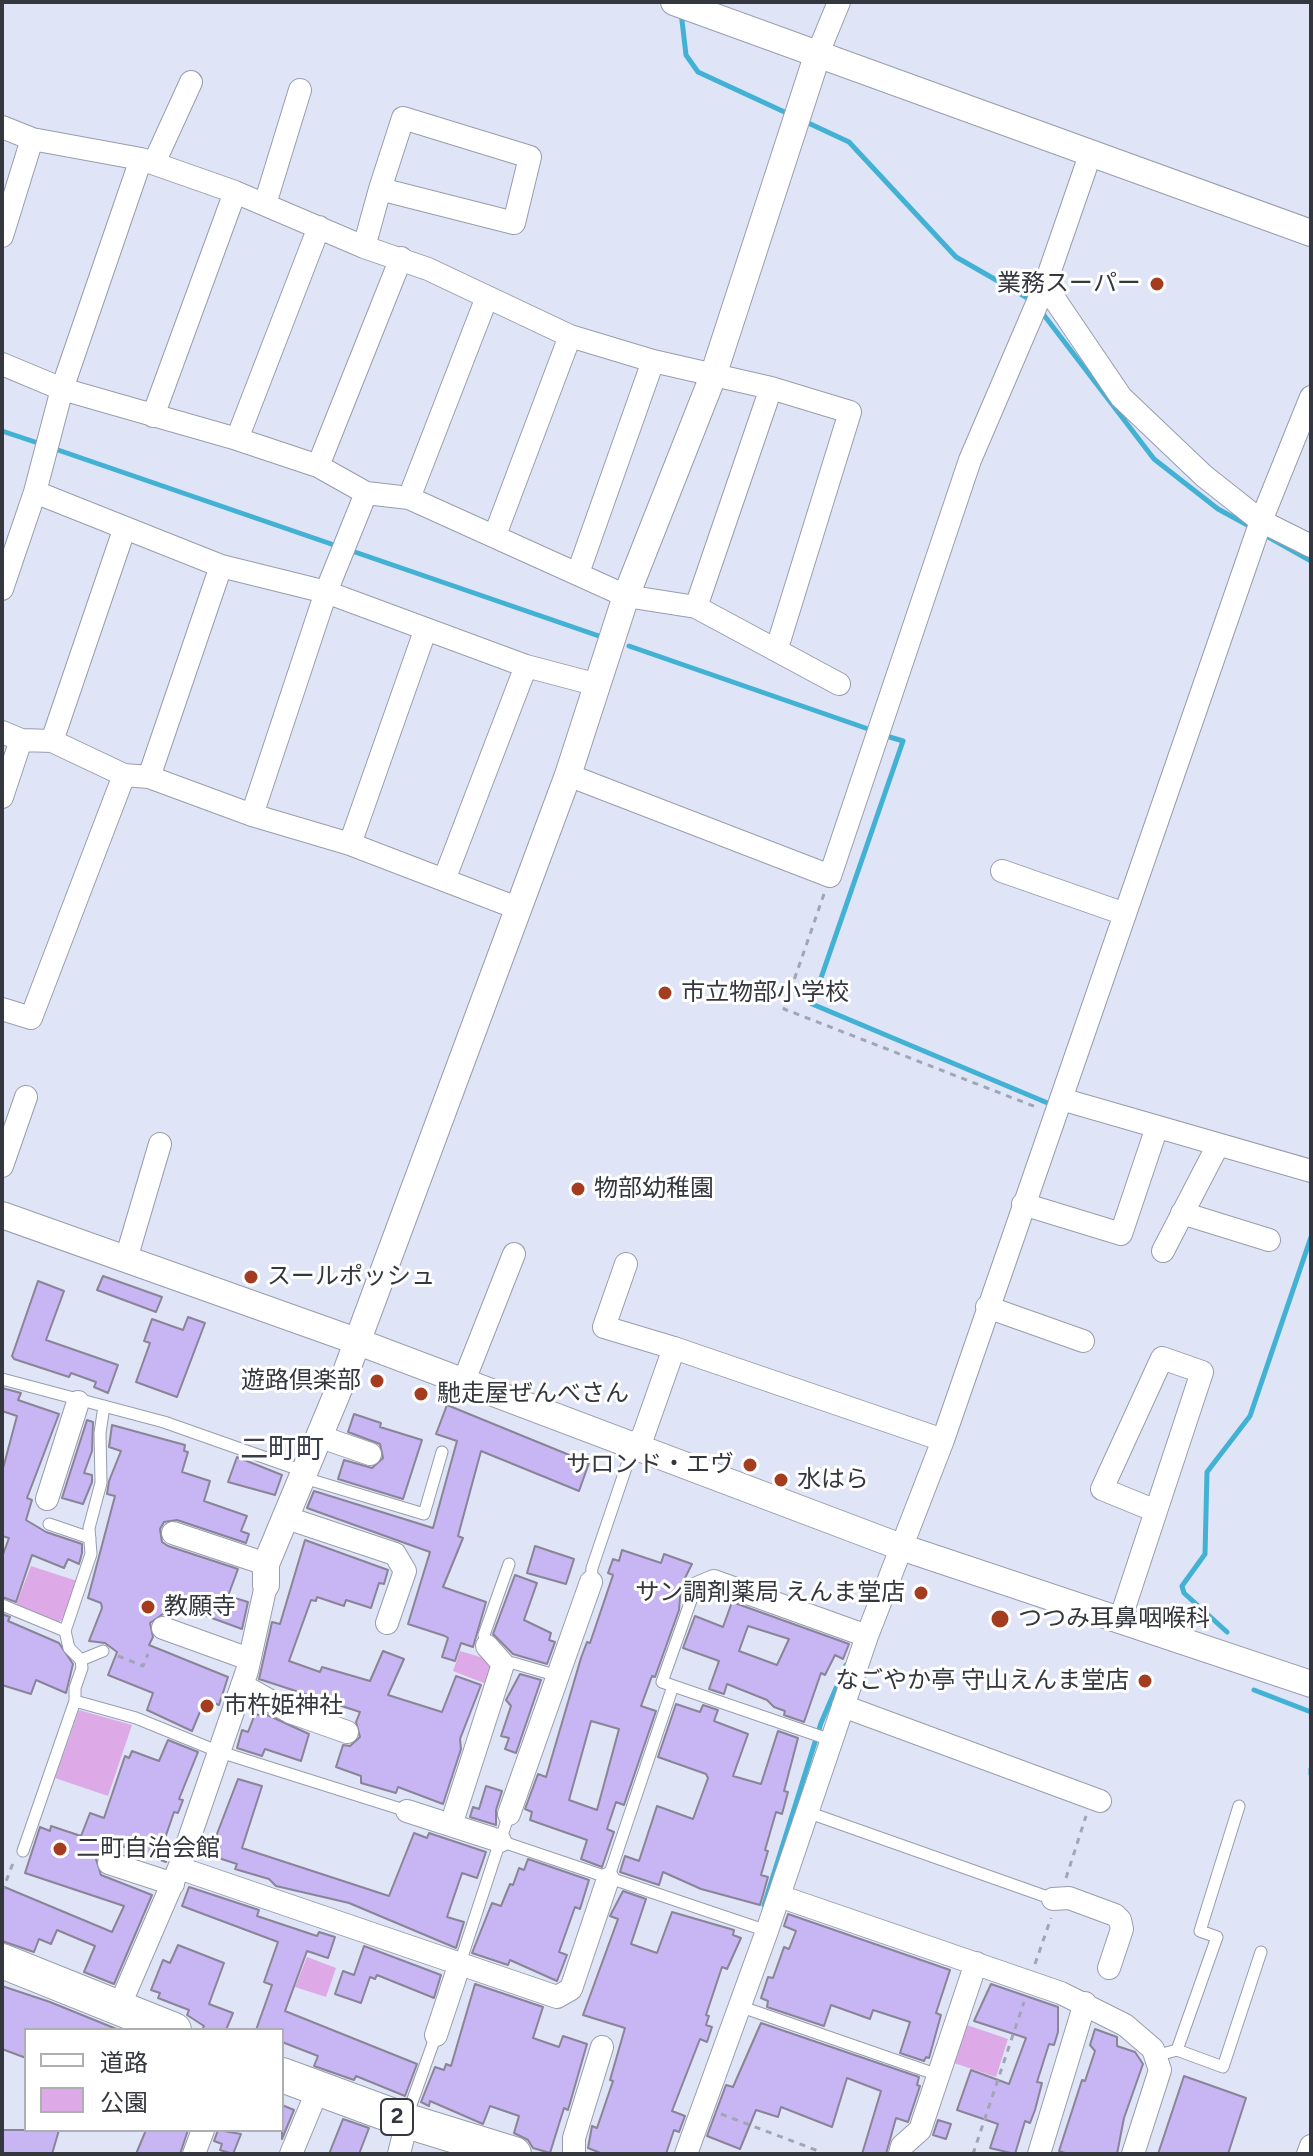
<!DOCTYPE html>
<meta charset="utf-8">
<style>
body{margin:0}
#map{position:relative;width:1313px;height:2156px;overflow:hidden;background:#dfe5f7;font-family:Figtree,"Noto Sans JP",sans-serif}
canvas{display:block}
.frame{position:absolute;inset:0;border:4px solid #35373e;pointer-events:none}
.legend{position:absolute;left:24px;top:2028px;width:260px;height:104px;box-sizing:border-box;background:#fff;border:2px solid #aeafb2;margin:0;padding:10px 14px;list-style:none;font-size:24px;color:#35373e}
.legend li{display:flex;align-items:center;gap:16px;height:40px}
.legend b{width:40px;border:2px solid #aeafb2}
</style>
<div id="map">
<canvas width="1313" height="2156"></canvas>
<div class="frame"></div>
<ul class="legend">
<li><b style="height:10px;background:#fff"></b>道路</li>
<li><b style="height:22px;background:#dea9e7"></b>公園</li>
</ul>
</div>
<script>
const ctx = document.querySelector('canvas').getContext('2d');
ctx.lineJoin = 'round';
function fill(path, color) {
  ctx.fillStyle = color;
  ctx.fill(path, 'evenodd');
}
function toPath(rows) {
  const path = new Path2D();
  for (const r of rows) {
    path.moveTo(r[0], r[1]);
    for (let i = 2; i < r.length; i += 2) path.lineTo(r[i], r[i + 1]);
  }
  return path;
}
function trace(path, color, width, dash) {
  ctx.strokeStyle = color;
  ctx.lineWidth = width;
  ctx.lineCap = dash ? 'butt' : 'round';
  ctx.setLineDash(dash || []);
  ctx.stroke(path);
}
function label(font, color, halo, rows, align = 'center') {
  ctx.font = font + ' Figtree,"Noto Sans JP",sans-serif';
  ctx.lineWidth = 6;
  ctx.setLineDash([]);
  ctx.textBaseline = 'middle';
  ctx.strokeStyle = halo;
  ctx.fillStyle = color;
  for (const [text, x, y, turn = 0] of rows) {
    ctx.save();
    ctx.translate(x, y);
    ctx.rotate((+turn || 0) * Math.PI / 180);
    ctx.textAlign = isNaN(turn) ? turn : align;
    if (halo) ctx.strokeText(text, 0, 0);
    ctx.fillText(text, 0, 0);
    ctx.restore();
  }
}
const green = toPath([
 [31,1566,77,1581,63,1619,56,1624,15,1607],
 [460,1651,487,1659,492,1670,489,1685,453,1671],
 [79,1710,132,1725,108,1796,55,1778],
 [307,1957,336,1968,326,1997,295,1987],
 [964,2024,1008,2039,996,2077,951,2062]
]);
const stream = toPath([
 [681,12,686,55,698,72,791,115],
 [804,121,849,142,956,257,1031,300],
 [1040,310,1154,459,1218,509,1251,527],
 [2,431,38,443],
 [58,450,337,546],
 [1263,534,1311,561],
 [352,551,599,636],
 [629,646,874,731],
 [883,735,903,741,812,1004,1050,1104,1049,1108],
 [1227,1632,1184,1593,1182,1586,1205,1554,1207,1472,1250,1416,1311,1237],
 [1254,1690,1311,1712],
 [1311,1769,1311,1774],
 [764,1905,821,1723,846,1665]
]);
const building = toPath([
 [103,1276,162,1297,156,1312,97,1290,103,1276],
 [38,1281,64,1291,46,1340,118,1365,108,1393,94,1387,96,1382,71,1373,69,1377,14,1359,12,1356,38,1281],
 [188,1317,205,1323,177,1397,136,1382,150,1343,144,1341,152,1319,183,1330,188,1317],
 [2,1388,21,1393,18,1400,59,1414,27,1498,32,1500,26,1520,46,1532,82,1544,82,1553,79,1564,68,1559,64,1568,32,1555,16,1602,2,1597,2,1557,9,1538,2,1536,2,1472,17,1416,2,1411,2,1388],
 [447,1405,589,1463,579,1491,481,1451,458,1536,463,1538,443,1587,486,1602,473,1647,461,1643,455,1661,442,1657,448,1638,445,1636,408,1624,430,1552,307,1508,314,1491,433,1528,457,1441,436,1434,447,1405],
 [354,1414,381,1423,380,1427,422,1440,403,1499,338,1479,344,1460,372,1468,383,1458,380,1444,348,1432,354,1414],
 [87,1420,93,1422,92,1451,84,1473,92,1475,92,1482,83,1504,62,1498,87,1420],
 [112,1425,185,1445,184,1451,188,1452,182,1472,210,1481,204,1501,247,1516,241,1531,249,1534,246,1543,177,1520,164,1522,160,1529,162,1542,168,1546,238,1569,228,1596,248,1602,242,1629,168,1602,163,1614,150,1623,153,1637,149,1645,228,1677,219,1705,205,1700,192,1731,147,1710,153,1693,108,1675,117,1652,105,1643,89,1641,102,1608,101,1603,88,1598,115,1496,107,1494,109,1481,121,1451,109,1447,112,1425],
 [237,1457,282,1475,275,1495,228,1482,237,1457],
 [305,1540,388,1570,384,1584,379,1583,371,1608,346,1600,344,1606,317,1597,316,1601,311,1600,289,1661,320,1672,322,1667,370,1681,383,1651,404,1659,388,1695,442,1712,456,1676,481,1685,460,1739,461,1749,443,1804,398,1787,396,1793,361,1783,361,1776,336,1767,343,1745,350,1746,360,1737,356,1722,360,1712,259,1679,272,1622,280,1624,305,1540],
 [535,1546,574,1559,566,1584,527,1573,535,1546],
 [622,1550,661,1563,664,1554,692,1564,681,1586,679,1610,655,1677,652,1676,641,1706,656,1711,624,1805,616,1802,607,1829,614,1832,602,1867,581,1859,587,1840,530,1820,532,1812,525,1809,538,1774,546,1777,581,1658,587,1642,590,1643,613,1575,608,1573,613,1559,619,1561,622,1550],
 [591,1721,619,1729,597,1810,569,1800,591,1721],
 [515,1575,537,1583,524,1620,551,1633,549,1640,555,1642,547,1664,513,1654,493,1634,515,1575],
 [732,1602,849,1644,843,1659,835,1655,825,1675,821,1673,804,1722,784,1715,785,1711,774,1707,767,1700,727,1684,724,1694,709,1689,719,1661,683,1648,695,1616,723,1627,732,1602],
 [748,1626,789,1639,777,1665,739,1651,748,1626],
 [2,1614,10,1617,8,1621,59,1643,73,1664,66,1693,36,1680,31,1694,2,1685,2,1614],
 [520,1674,541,1680,516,1753,505,1749,509,1738,501,1736,511,1706,506,1700,520,1674],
 [676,1704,700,1712,703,1705,718,1710,714,1721,748,1734,733,1776,761,1784,778,1731,798,1738,784,1791,788,1792,782,1814,776,1812,765,1850,768,1851,761,1875,768,1877,760,1905,701,1889,663,1872,659,1885,620,1872,625,1856,639,1861,657,1806,693,1819,708,1778,706,1774,658,1757,676,1704],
 [263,1713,309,1734,301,1761,265,1749,262,1756,237,1748,242,1730,248,1732,255,1714,262,1716,263,1713],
 [168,1740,198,1752,179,1799,183,1800,178,1813,174,1812,164,1841,172,1844,166,1862,116,1844,115,1848,110,1846,100,1852,96,1859,101,1875,152,1895,114,1984,84,1972,95,1946,57,1930,51,1944,39,1939,34,1952,2,1941,2,1886,112,1932,124,1906,25,1873,40,1827,50,1831,51,1826,81,1836,90,1813,104,1818,125,1756,129,1758,132,1751,159,1761,168,1740],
 [238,1779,262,1786,242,1848,389,1896,414,1833,427,1838,429,1833,486,1852,477,1878,462,1873,447,1917,464,1922,456,1948,349,1903,276,1886,269,1879,235,1869,237,1864,200,1852,205,1836,215,1839,238,1779],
 [486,1786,502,1791,496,1810,496,1825,470,1817,473,1807,479,1809,486,1786],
 [528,1859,589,1880,580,1909,575,1907,559,1952,567,1955,557,1981,510,1960,508,1965,472,1953,492,1903,501,1906,510,1884,513,1885,519,1868,524,1870,528,1859],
 [189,1887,259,1910,257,1916,317,1936,319,1932,335,1937,328,1958,307,1951,285,2011,417,2064,405,2096,356,2076,354,2080,314,2066,318,2056,282,2042,282,2030,256,2030,272,1985,264,1982,278,1942,182,1906,189,1887],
 [623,1891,646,1899,631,1944,657,1953,672,1912,734,1930,733,1935,741,1938,727,1969,722,1967,706,2015,709,2016,706,2025,712,2027,707,2042,700,2039,672,2111,685,2116,679,2132,674,2130,666,2154,603,2154,588,2148,592,2126,597,2128,613,2081,610,2080,625,2028,583,2015,618,1919,610,1916,623,1891],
 [788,1914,950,1970,936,2013,941,2015,929,2058,926,2057,924,2061,900,2053,910,2022,873,2010,870,2019,831,2005,824,2026,767,2007,768,2001,761,1998,768,1977,773,1978,784,1947,789,1949,796,1931,784,1926,788,1914],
 [178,1945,224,1963,209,2004,233,2013,226,2030,202,2030,204,2026,187,2015,189,2010,158,1998,160,1993,151,1990,163,1960,170,1963,178,1945],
 [364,1946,441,1975,434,1998,377,1975,375,1979,370,1977,361,2003,335,1994,343,1971,354,1975,364,1946],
 [475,1984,543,2007,533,2038,559,2047,563,2036,587,2044,568,2110,564,2108,550,2153,533,2148,528,2140,514,2133,519,2116,490,2106,483,2124,430,2101,429,2106,421,2102,435,2067,444,2070,446,2064,451,2066,475,1984],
 [991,1984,1058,2007,1058,2032,1054,2045,1049,2044,1037,2082,1042,2083,1035,2110,1030,2123,1025,2121,1015,2154,990,2148,998,2124,957,2110,971,2070,1009,2084,1026,2038,974,2021,991,1984],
 [2,1986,50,2002,119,2030,26,2030,26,2058,2,2049,2,1986],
 [761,2023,919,2077,917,2085,920,2086,908,2122,896,2118,886,2154,862,2154,881,2091,847,2078,832,2127,781,2107,778,2117,756,2110,740,2149,707,2136,726,2085,733,2087,761,2023],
 [1095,2029,1117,2037,1117,2046,1135,2052,1143,2064,1124,2118,1117,2154,1068,2154,1059,2151,1082,2080,1085,2081,1095,2051,1090,2045,1095,2029],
 [1184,2076,1246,2098,1228,2154,1158,2154,1184,2076],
 [282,2105,294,2110,282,2139,282,2105],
 [343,2119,369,2128,359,2154,329,2154,343,2119],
 [938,2120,951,2124,946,2139,933,2135,938,2120],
 [2,2130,59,2130,52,2154,2,2154,2,2130],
 [146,2130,188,2130,180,2154,136,2154,146,2130],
 [218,2130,241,2134,233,2154,220,2150,222,2144,214,2141,218,2130]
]);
const path = toPath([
 [824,894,784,1009,1036,1107],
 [118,1656,143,1666,148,1654],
 [1066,1878,1086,1816],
 [2,1892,13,1863],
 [1035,1964,1051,1918],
 [721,2114,821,2152],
 [973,2154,1024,2002]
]);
const service = toPath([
 [2,1379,164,1422,303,1471],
 [301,1477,424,1514,442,1452],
 [49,1524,90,1538],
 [591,1582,592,1568,633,1447],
 [695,1589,662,1682,831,1740],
 [2,1605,65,1631],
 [487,1646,484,1635,509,1564],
 [81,1660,103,1651],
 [503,1664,513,1663,558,1676],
 [75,1701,136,1718,217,1751,407,1811],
 [807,1812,1053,1899],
 [500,1841,767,1931],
 [23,1851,75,1701,75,1688,82,1668,81,1660,69,1648,65,1631,91,1554,89,1528,101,1483,100,1433,104,1406],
 [608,1879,673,1686],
 [460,1963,509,1814],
 [739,2006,938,2075],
 [1177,2050,1223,2067,1261,1952],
 [1155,2056,1177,2050,1217,1937,1200,1931,1239,1806],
 [407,2116,436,2035]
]);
const minor = toPath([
 [818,53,839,2],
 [2,127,32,139,141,159,235,192,364,247,428,269,570,336,653,361,771,388,850,412,777,648],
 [154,163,191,82],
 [265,204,300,90],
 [2,236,32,139],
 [364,247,380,189,403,118,530,157,514,223,380,189],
 [1045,285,1121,397,1204,476,1261,521,1311,546],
 [2,364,62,389,237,439,318,466,366,493,409,498,626,596,696,607,839,684],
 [153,416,235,192],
 [237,439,319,227],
 [318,466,401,258],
 [35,492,221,566,326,592,526,666,598,685],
 [409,498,487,297],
 [495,535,570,336],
 [578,573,653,361],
 [2,589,35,492,62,389,141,159],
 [696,607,771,388],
 [2,732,21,740,52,741,124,775,149,777,252,815,350,844,517,908],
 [52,741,124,530],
 [568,775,830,876,970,460,1045,285,1090,155],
 [149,777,221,566],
 [2,797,21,740],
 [252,815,326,592,366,493],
 [350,844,425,631],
 [1002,871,1125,914],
 [444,880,526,666],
 [2,1009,31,1018,124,775],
 [1061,1099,1311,1171],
 [2,1166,26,1097],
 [1023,1204,1121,1234,1157,1127],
 [1182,1213,1269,1240],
 [1163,1251,1218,1145],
 [126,1259,160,1144],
 [626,1264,604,1327,674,1348],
 [987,1307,1083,1341],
 [463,1383,514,1254],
 [318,1436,370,1454],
 [633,1447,643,1436,674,1348,943,1440],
 [47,1499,78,1402],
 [284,1517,395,1554,405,1571,387,1623],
 [173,1533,266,1564],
 [695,1589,714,1581,867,1636],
 [1120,1620,1156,1511,1202,1372,1162,1358,1102,1489,1156,1511],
 [163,1628,249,1659],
 [242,1685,290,1712,347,1732],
 [843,1706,1100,1801],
 [407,1811,500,1841],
 [509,1814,591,1582],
 [451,1825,503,1664,487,1646],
 [109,1863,173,1884],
 [179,1868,557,1997,571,1989,608,1879],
 [779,1896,1061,1993,1125,2025,1153,2049,1160,2070,1133,2154],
 [1053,1899,1069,1898,1115,1915,1120,1920,1122,1929,1109,1968],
 [119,2007,179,1868,247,1671,266,1585],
 [436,2035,460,1963],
 [194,2154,203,2130],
 [291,2154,318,2089],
 [399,2154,407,2121],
 [574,2154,574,2138,602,2047],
 [686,2154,767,1931,867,1636,943,1440,1261,521,1311,397],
 [900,2154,902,2146,920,2130,976,1963],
 [1039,2154,1085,2003],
 [1308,2154,1311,2146]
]);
const tertiary = toPath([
 [674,2,1311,233],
 [2,1215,356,1341,901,1547,1311,1684],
 [266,1585,266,1564,346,1372,568,775,626,596,713,376,818,53]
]);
const primary = toPath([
 [2,1961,174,2030],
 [282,2075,407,2121,514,2154]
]);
const markers = [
 [1157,284,8,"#a43c20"],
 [665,993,8,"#a43c20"],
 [578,1189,8,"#a43c20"],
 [251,1277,8,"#a43c20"],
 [377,1381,8,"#a43c20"],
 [421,1394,8,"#a43c20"],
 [750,1465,8,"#a43c20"],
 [781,1480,8,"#a43c20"],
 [921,1593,8,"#a43c20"],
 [148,1607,8,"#a43c20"],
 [1000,1619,10,"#a43c20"],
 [1145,1681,8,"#a43c20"],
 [207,1706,8,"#a43c20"],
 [60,1849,8,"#a43c20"]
];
const shields = [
 [397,2117,32]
];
const shieldNames = [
 ["2",397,2117]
];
const poiNames = [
 ["業務スーパー",1141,284,"right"],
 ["市立物部小学校",681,993],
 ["物部幼稚園",594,1189],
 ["スールポッシュ",267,1277],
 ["遊路倶楽部",361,1381,"right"],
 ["馳走屋ぜんべさん",437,1394],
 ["サロンド・エヴ",734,1465,"right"],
 ["水はら",797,1480],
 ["サン調剤薬局 えんま堂店",905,1593,"right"],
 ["教願寺",164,1607],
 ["つつみ耳鼻咽喉科",1018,1619],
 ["なごやか亭 守山えんま堂店",1129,1681,"right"],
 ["市杵姫神社",223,1706],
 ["二町自治会館",76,1849]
];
const quarterNames = [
 ["二町町",282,1450]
];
fill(green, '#dea9e7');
trace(stream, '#43b1d4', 5);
fill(building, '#c7b5f4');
trace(building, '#898496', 2);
trace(service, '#989dae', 13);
trace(minor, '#989dae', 24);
trace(tertiary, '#989dae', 28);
trace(primary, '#989dae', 36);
trace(path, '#a1a6b4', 3, [6, 6]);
trace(service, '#fff', 11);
trace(minor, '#fff', 22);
trace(tertiary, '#fff', 26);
trace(primary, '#fff', 34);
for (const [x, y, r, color] of markers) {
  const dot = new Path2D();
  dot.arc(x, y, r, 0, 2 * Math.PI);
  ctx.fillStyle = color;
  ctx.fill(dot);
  trace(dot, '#fff', 3);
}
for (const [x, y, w] of shields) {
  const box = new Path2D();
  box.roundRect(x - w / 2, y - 18, w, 36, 6);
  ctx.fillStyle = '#fff';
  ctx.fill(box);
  trace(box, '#35373e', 2);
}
label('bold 22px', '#35373e', null, shieldNames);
label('24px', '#35373e', '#fff', poiNames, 'left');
label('28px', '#393d4c', '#fff', quarterNames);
</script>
